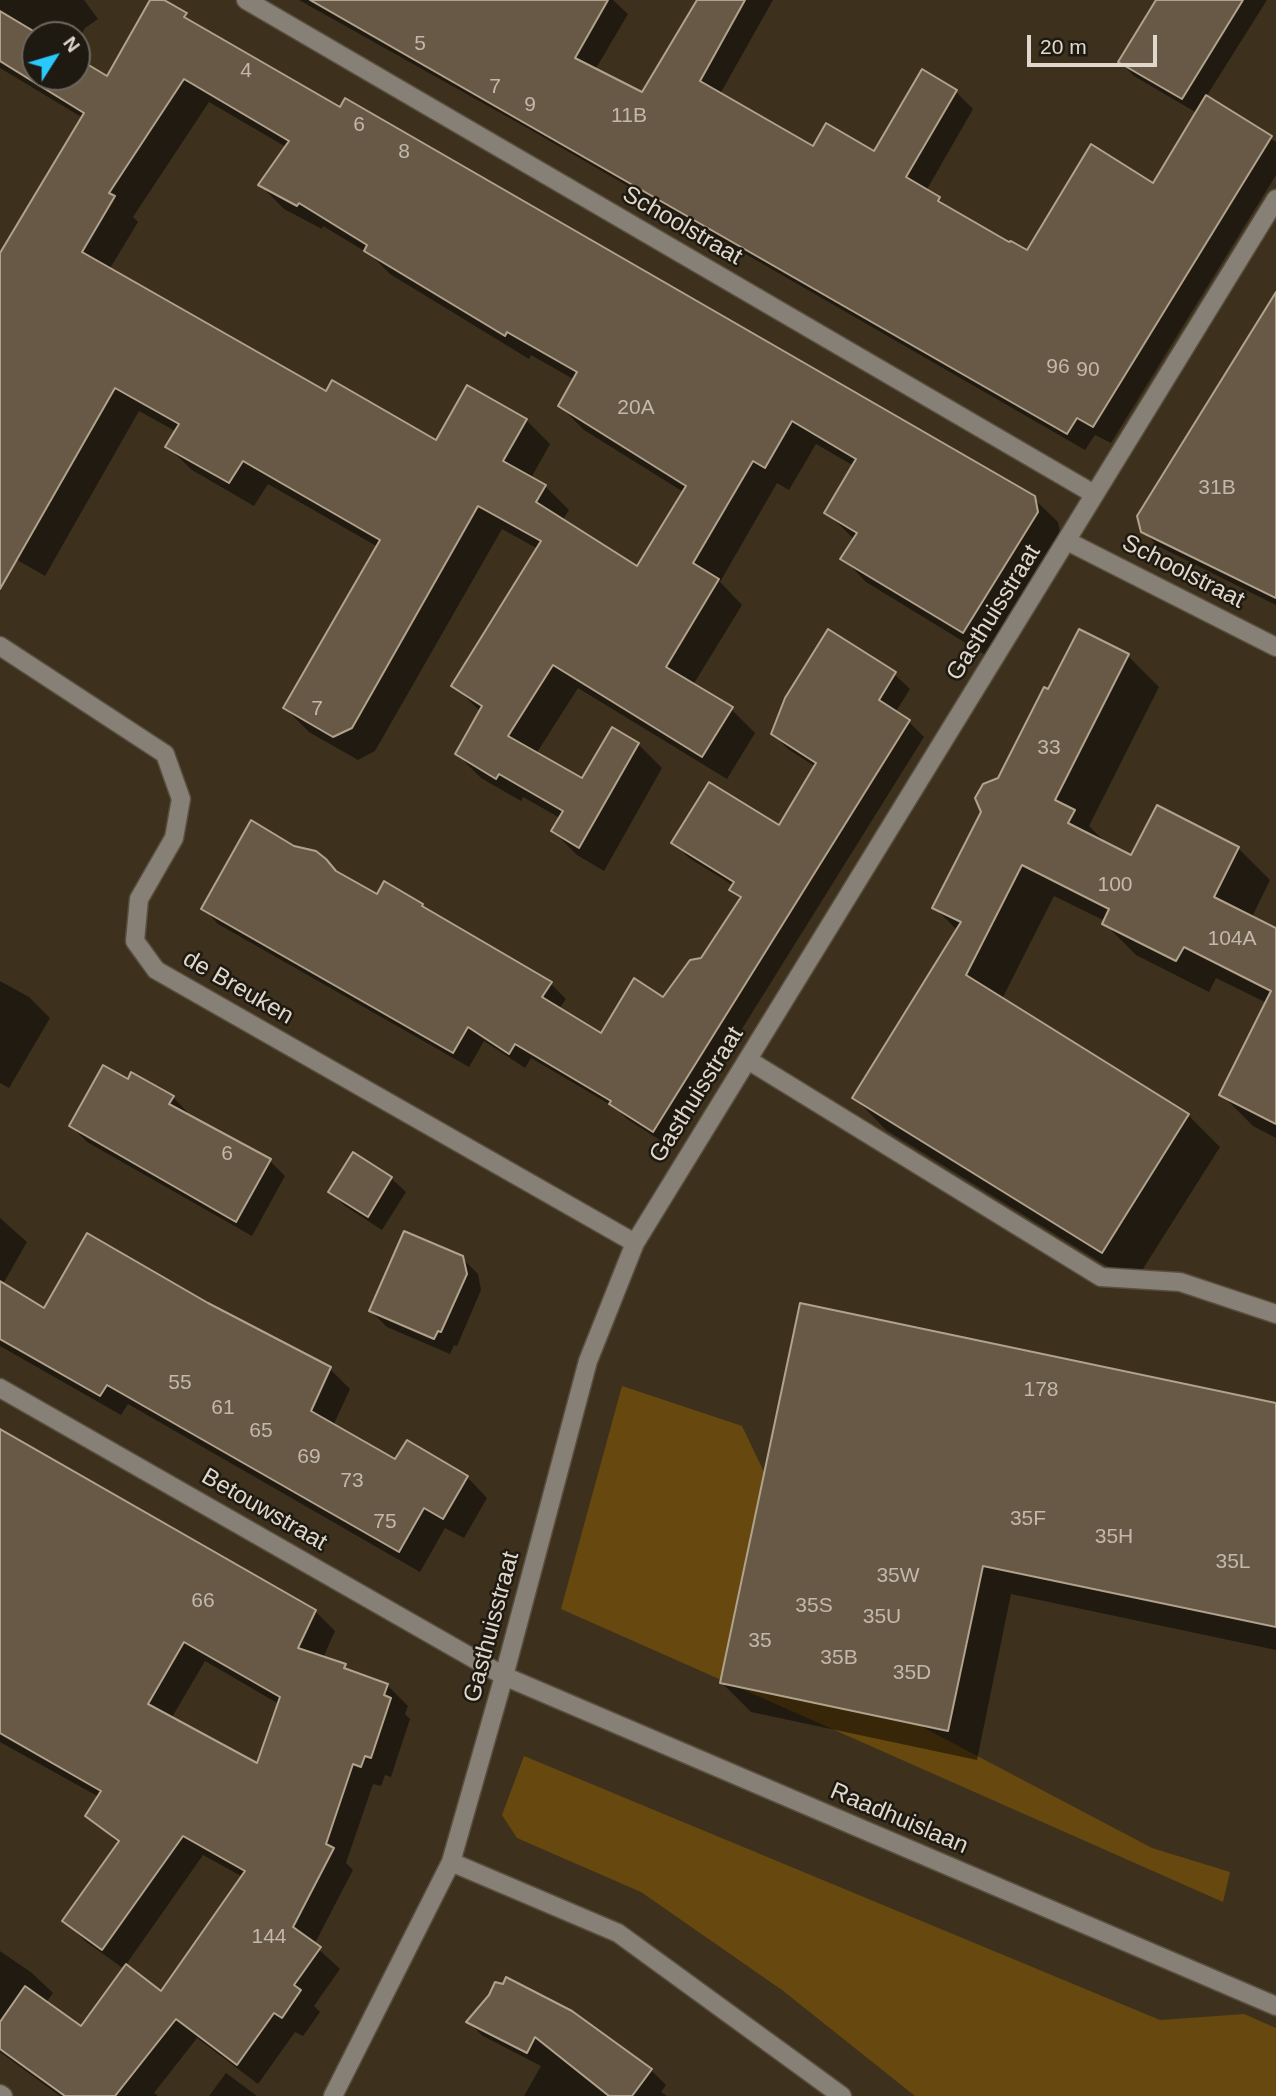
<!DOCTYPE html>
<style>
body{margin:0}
#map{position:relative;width:1276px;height:2096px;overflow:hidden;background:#3d311e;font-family:Helvetica,sans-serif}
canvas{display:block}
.north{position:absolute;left:21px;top:21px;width:70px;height:70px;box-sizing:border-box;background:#1f1a11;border:2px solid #6c665c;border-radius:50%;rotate:53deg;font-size:19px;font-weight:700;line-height:28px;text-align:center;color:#e0d8cd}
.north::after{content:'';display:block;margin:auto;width:24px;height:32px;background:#29c8ff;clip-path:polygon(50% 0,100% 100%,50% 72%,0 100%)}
.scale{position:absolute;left:1027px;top:35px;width:130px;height:32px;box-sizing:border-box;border:4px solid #e0d8cd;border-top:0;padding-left:9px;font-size:21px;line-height:24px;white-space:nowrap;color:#e0d8cd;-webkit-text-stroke:5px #1f1a11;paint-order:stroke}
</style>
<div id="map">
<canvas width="1276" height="2096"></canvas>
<div class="north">N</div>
<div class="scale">20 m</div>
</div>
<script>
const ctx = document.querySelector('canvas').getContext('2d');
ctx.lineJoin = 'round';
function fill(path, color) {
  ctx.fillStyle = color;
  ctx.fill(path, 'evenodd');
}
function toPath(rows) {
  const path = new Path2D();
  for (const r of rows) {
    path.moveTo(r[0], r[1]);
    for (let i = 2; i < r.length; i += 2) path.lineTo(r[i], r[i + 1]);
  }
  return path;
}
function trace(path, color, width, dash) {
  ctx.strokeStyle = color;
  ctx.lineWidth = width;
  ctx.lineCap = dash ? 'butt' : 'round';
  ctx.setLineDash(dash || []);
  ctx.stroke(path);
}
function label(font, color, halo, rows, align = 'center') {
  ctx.font = font + ' Helvetica,sans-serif';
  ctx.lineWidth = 5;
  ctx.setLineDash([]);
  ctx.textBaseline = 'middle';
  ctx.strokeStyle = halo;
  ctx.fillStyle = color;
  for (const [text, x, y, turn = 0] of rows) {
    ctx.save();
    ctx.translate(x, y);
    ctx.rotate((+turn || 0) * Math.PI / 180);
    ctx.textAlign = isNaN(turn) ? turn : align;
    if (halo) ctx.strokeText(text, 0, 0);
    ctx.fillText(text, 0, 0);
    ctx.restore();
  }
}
const green = toPath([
 [622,1386,742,1426,873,1701,1152,1848,1230,1872,1223,1902,561,1609],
 [524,1756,1160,2020,1244,2014,1276,2028,1276,2096,915,2096,782,1990,641,1892,517,1838,502,1815]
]);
const shadow = toPath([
 [0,0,84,0,98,19,85,28,77,41,77,35,35,35,35,77,77,77,77,65,104,83,153,0,341,109,1033,498,1058,522,1061,537,987,656,866,582,843,558,855,540,827,513,854,466,816,444,789,490,777,483,720,582,742,605,693,685,731,709,755,733,727,779,578,688,536,754,583,781,638,744,662,768,604,871,577,855,553,831,560,818,523,797,521,801,481,778,457,754,481,712,454,686,538,549,502,529,375,751,358,760,309,732,285,708,378,547,268,484,254,506,192,470,168,447,177,432,139,411,45,576,0,550,0,256,83,118,0,68],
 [209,102,286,147,260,185,284,209,322,229,323,226,371,255,390,274,529,359,531,355,575,380,560,406,584,430,685,493,637,568,562,521,569,510,545,486,531,478,550,444,526,420,436,443,326,394,109,270,138,222,133,217],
 [299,0,613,0,628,14,595,70,642,95,699,0,773,0,720,94,814,148,875,153,955,91,973,109,926,191,939,199,950,210,1028,253,1153,185,1197,113,1134,76,1120,62,1158,0,1267,0,1206,97,1276,142,1276,175,1111,443,1095,435,1085,450,529,129],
 [1276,296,1276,605,1158,546,1143,531],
 [1128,656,1159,687,1089,826,1107,844,1132,857,1238,848,1270,880,1252,917,1276,929,1276,1138,1253,1126,1221,1094,1267,1003,1216,978,1209,992,1136,955,1104,923,1105,921,1054,896,1002,999,1188,1115,1220,1147,1134,1283,886,1130,855,1098,958,931,934,907,999,779,1049,692],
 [894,674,910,689,895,713,908,721,924,737,669,1146,627,1119,616,1108,531,1058,525,1068,484,1041,469,1067,218,924,203,908,293,847,325,860,342,876,377,896,422,905,430,913,551,984,566,999,559,1009,601,1035,664,999,702,959,742,900,732,890,734,886,689,858,674,843,780,828,816,767,788,749,773,734],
 [0,981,29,997,50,1018,9,1088,0,1083],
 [128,1081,173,1097,188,1113,187,1115,270,1161,285,1176,252,1236,87,1142,71,1126],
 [391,1178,406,1192,382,1230,345,1206,330,1192],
 [0,1218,27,1242,3,1284,45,1310,207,1304,330,1369,350,1389,333,1426,396,1462,467,1477,487,1498,464,1538,445,1528,420,1572,128,1404,121,1415,0,1346],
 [462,1258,478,1274,481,1290,457,1346,454,1345,450,1354,387,1327,371,1311],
 [1276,1404,1276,1650,1011,1594,977,1760,751,1712,722,1683],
 [0,1431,315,1611,335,1631,323,1658,345,1666,352,1673,387,1685,408,1706,405,1714,410,1719,391,1777,385,1775,381,1786,373,1784,346,1863,353,1870,314,1945,340,1969,314,2006,320,2012,303,2036,295,2032,258,2084,197,2038,154,2093,158,2096,60,2096,0,2052,0,1951,32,1973,53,1993,46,2003,82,2029,124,1969,85,1941,65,1921,119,1844,88,1816,99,1797,0,1742],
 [205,1661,279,1704,258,1766,171,1719],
 [203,1855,243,1877,161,1994,125,1966],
 [468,2022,602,2034,651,2070,666,2085,661,2092,667,2096,524,2096,541,2066,483,2036],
 [226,2073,257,2096,209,2096]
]);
const building = toPath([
 [150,0,164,0,187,13,184,17,340,107,345,98,1035,496,1038,512,963,633,840,559,857,533,824,513,856,459,792,421,765,468,753,461,693,563,719,579,666,667,733,707,702,757,553,665,508,736,582,778,612,727,639,743,579,848,551,831,563,811,499,774,496,779,455,754,482,706,451,686,541,541,478,506,352,728,333,737,283,708,380,540,243,461,229,483,165,447,179,424,115,388,0,589,0,253,84,113,0,61,0,11,40,35,35,35,35,77,77,77,77,58,107,76,150,0],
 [184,79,289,141,258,185,297,206,299,203,367,245,364,251,505,336,507,332,577,372,558,406,686,486,637,566,536,502,546,485,503,461,527,419,467,385,436,440,332,380,326,391,82,252,115,196,109,193,184,79],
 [310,0,608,0,575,58,642,92,697,0,745,0,700,81,813,146,826,123,874,151,922,69,957,90,906,177,940,197,938,201,1009,242,1011,241,1027,250,1091,144,1153,183,1206,95,1272,136,1093,427,1077,418,1067,434,310,0],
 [1156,0,1243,0,1182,99,1118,62,1156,0],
 [1276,292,1276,598,1141,532,1137,516,1276,292],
 [828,629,896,672,879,700,910,720,653,1132,609,1104,611,1101,515,1044,509,1054,468,1027,453,1053,201,909,251,820,294,846,316,851,326,859,336,871,377,894,384,881,423,904,422,906,552,982,542,997,601,1033,634,978,663,997,690,960,701,958,741,897,729,890,734,882,671,843,709,782,779,825,816,763,771,734,785,698,828,629],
 [1079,629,1129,654,1055,800,1075,810,1068,823,1131,855,1157,805,1239,847,1214,897,1276,928,1276,1124,1219,1095,1271,991,1184,947,1176,961,1102,924,1109,909,1022,865,966,975,1189,1114,1102,1253,852,1098,961,922,932,908,981,812,975,798,983,784,998,778,1044,687,1048,689,1079,629],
 [103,1065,128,1079,131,1072,174,1096,169,1104,271,1159,236,1222,69,1126,103,1065],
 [353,1152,392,1177,368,1217,328,1192,353,1152],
 [404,1231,463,1256,467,1274,441,1332,438,1331,434,1339,369,1311,404,1231],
 [87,1233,208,1303,331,1367,311,1411,395,1459,407,1440,468,1476,443,1519,424,1508,399,1552,107,1385,100,1396,0,1339,0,1281,44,1308,87,1233],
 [800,1303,1276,1403,1276,1627,983,1566,948,1731,720,1683,800,1303],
 [0,1429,316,1610,298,1648,346,1664,344,1668,388,1684,384,1695,391,1698,371,1758,365,1756,361,1767,353,1764,326,1844,334,1848,293,1927,321,1947,294,1985,301,1990,282,2018,274,2013,237,2065,176,2019,115,2096,65,2096,0,2049,0,2022,25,1986,81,2026,126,1964,161,1991,245,1871,183,1836,102,1950,62,1921,119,1841,85,1816,101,1791,0,1733,0,1429],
 [184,1642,280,1697,257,1763,148,1704,184,1642],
 [506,1977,572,2011,652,2069,632,2096,609,2096,535,2037,527,2053,466,2022,489,1995,495,1982,503,1984,506,1977]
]);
const minor = toPath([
 [246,0,1094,494],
 [1067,541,1276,647],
 [0,646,165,754,181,799,174,838,139,899,135,941,156,970,635,1243],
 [748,1060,1101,1277,1180,1282,1276,1314],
 [0,1388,504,1676,1276,2006],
 [451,1862,618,1933,842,2096],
 [0,2094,3,2096],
 [333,2096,451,1862,504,1676,588,1361,635,1243,1276,199]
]);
const numberNames = [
 ["5",420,44],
 ["4",246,71],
 ["7",495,87],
 ["9",530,105],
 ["11B",629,116],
 ["6",359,125],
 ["8",404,152],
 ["96",1058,367],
 ["90",1088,370],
 ["20A",636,408],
 ["31B",1217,488],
 ["7",317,709],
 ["33",1049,748],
 ["100",1115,885],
 ["104A",1232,939],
 ["6",227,1154],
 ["55",180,1383],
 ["178",1041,1390],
 ["61",223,1408],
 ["65",261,1431],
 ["69",309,1457],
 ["73",352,1481],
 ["35F",1028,1519],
 ["75",385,1522],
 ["35H",1114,1537],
 ["35L",1233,1562],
 ["35W",898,1576],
 ["66",203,1601],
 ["35S",814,1606],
 ["35U",882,1617],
 ["35",760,1641],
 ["35B",839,1658],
 ["35D",912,1673],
 ["144",269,1937]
];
const streetNames = [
 ["Schoolstraat",682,226,30],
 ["Schoolstraat",1183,572,27],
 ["Gasthuisstraat",994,613,-58],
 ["de Breuken",238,988,30],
 ["Gasthuisstraat",697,1095,-58],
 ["Betouwstraat",264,1510,30],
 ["Gasthuisstraat",492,1627,-75],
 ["Raadhuislaan",899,1819,23]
];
fill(green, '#67480f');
fill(shadow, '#0007');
fill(building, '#675945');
trace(building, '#b1a28c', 2);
trace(minor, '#5a4f3e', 21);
trace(minor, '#868076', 18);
label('21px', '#c2b8ab', null, numberNames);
label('24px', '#e0d8cd', '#1f1a11', streetNames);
</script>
